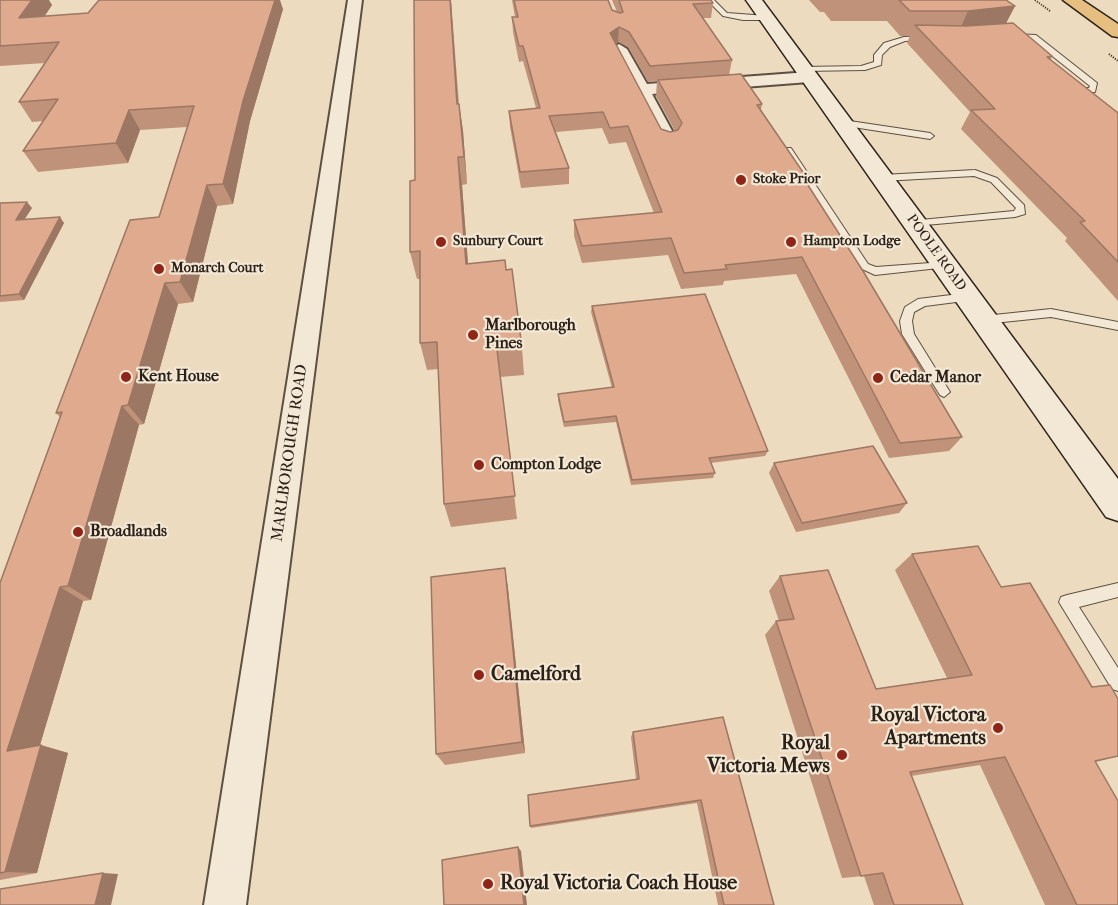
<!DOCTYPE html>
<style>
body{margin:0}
canvas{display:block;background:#ecdbbe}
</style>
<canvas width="1118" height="905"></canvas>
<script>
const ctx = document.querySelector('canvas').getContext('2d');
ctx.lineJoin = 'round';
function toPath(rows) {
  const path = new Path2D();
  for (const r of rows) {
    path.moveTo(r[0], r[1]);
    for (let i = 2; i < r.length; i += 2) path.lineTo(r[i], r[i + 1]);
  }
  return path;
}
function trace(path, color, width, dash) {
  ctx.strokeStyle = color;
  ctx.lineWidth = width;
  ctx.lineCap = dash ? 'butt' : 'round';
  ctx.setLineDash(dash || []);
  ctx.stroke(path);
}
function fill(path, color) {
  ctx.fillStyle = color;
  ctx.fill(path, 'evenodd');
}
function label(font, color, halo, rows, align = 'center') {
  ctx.font = font + ' "IM FELL French Canon",serif';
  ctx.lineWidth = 4.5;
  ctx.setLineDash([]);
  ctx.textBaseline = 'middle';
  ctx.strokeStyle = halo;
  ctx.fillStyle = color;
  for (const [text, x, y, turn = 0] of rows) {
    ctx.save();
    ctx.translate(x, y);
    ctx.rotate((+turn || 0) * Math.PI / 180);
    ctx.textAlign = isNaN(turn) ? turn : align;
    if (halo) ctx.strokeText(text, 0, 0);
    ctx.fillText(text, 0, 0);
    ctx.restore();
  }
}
const path = toPath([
 [1035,0,1050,11],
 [1109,54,1118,61]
]);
const lane = toPath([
 [707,0,714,0,727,13,767,16,771,18,767,20,743,20,723,16,707,0],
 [1013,34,1036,35,1097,83,1095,92,1070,92,1070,88,1089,88,1090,86,1031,39,1010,38,1009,36,1013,34],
 [928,36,931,36,931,40,905,41,890,47,882,55,881,65,865,70,803,71,799,69,803,67,861,66,874,62,874,55,884,43,904,37,928,36],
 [843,120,930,133,934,136,930,139,840,125,839,123,843,120],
 [785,148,791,148,868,264,876,267,944,262,948,263,948,267,875,275,860,268,783,150,785,148],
 [975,170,997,178,1024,205,1025,214,1015,217,914,226,909,223,910,221,1014,211,1016,208,991,182,974,176,882,181,877,178,882,175,975,170],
 [968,293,972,294,972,300,925,306,914,312,912,321,914,334,950,392,944,397,940,395,902,334,900,321,905,307,918,299,968,293],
 [1051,309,1118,322,1118,330,1051,317,984,324,978,320,984,316,1051,309],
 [1118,583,1118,597,1079,607,1118,668,1118,691,1112,689,1059,602,1061,597,1067,595,1118,583]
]);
const street = toPath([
 [348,0,362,0,246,905,204,905,348,0],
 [619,44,627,49,647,84,809,72,817,77,809,82,652,94,677,140,675,144,668,146,661,144,659,140,611,49,619,44]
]);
const secondary = toPath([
 [746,0,762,0,1118,479,1118,521,1106,517,746,0]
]);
const highway = toPath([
 [1063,0,1082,0,1118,24,1118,37,1112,36,1063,0]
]);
const wall = toPath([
 [0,0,52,5,44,16,283,9,250,121,233,204,217,206,193,302,178,304,144,424,139,425,91,600,83,601,40,745,68,753,37,873,0,880,0,583,60,417,56,413,159,217,187,127,140,130,128,163,38,172,23,151,43,121,32,122,19,102,45,63,0,66],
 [414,0,451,0,459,104,463,131,467,184,462,185,468,263,506,270,522,348,524,375,500,377,517,519,451,527,444,504,438,369,427,370,420,343,420,279,417,279,410,252,415,180],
 [512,0,608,0,612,10,617,12,612,0,711,0,713,3,711,18,703,18,732,60,729,75,762,104,761,110,807,178,806,181,962,437,949,451,889,458,796,274,724,281,723,285,681,289,668,255,582,263,574,236,574,220,654,213,626,142,609,144,602,128,556,132,569,168,569,184,521,188,510,127,509,111,536,108,523,61,519,62,513,32,512,17,515,17],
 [618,42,628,47,648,82,657,81,656,96,675,131,670,132,661,129,615,44],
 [809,0,1006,0,1015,6,1006,23,1052,56,1051,60,1118,113,1118,301,1065,241,1067,238,961,129,970,112,907,43,910,36,900,36,887,21,831,21,824,12,820,12],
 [0,203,32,208,24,220,64,223,24,300,0,302],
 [592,306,768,451,765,456,711,463,715,473,713,478,631,485,616,422,564,427,558,400,558,394,612,388,591,312],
 [774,463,907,503,899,513,796,532,769,473],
 [912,554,1001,587,1092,687,1118,699,1118,756,1096,762,1118,905,1045,905,980,765,911,776,963,905,874,905,864,876,842,878,765,635,776,621,779,621,769,591,780,576,876,689,947,678,895,570],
 [505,568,508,588,525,753,445,765,436,754],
 [723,717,774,905,718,905,697,803,531,828,530,826,636,779,631,737,633,732]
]);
const shadedWall = toPath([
 [32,0,49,0,52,5,31,37,19,18],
 [269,0,280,0,283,9,250,121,233,204,223,184,243,101],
 [450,0,451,0,460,132,457,104],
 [1015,6,1002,31,957,36,968,11],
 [619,27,618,42,609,48,610,33],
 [459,104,463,131,467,184,464,157],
 [129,110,140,130,128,163,116,143],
 [458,157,462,185,470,291,466,264],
 [207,185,217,206,193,302,180,282],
 [27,202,32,208,20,226,16,220],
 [60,217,64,223,24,300,19,294],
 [165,283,178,304,144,424,128,405],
 [122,406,139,425,91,600,68,586],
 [505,568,508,588,525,753,522,742],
 [60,587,83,601,36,758,7,751],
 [41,745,68,753,37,873,5,872],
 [518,847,521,851,527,905,524,905],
 [103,873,118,874,111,905,95,905]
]);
const building = toPath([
 [0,0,32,0,19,18,88,13,99,0,275,0,243,101,223,184,207,185,180,282,165,283,128,405,122,406,68,586,60,587,7,751,41,745,5,872,0,873,0,583,62,412,56,413,130,220,159,217,194,106,129,110,116,143,23,151,58,99,19,102,59,42,0,46,0,0],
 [414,0,450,0,457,104,459,104,464,157,458,157,466,264,505,260,506,270,512,269,522,348,497,350,515,496,444,504,437,342,420,343,420,251,410,252,410,181,415,180,414,0],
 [514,0,608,0,612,10,620,13,623,12,619,0,711,0,713,3,693,4,732,60,650,66,629,32,619,27,610,33,661,129,670,132,678,130,682,123,658,80,741,74,762,104,757,105,807,178,804,179,863,271,962,437,900,443,802,257,725,265,727,269,684,273,671,238,582,246,574,220,662,212,628,126,610,128,603,112,549,116,569,168,520,172,509,111,540,108,523,46,519,46,512,17,518,17,514,0],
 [899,0,1006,0,1015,6,968,11,910,11,899,0],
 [1013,23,1052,56,1047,57,1118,113,1118,262,1080,222,1085,221,971,110,995,109,915,25,966,26,1013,23],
 [27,202,16,220,60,217,19,294,0,296,0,203,27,202],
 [705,294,768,451,709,458,715,473,632,480,616,416,564,422,558,394,614,387,592,306,705,294],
 [873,446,907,503,802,523,774,463,873,446],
 [978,546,1001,587,1030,583,1092,687,1110,685,1118,699,1118,756,1095,761,1118,801,1118,905,1077,905,1005,757,910,772,963,905,894,905,883,873,861,876,776,621,794,619,780,576,828,570,876,689,972,675,912,554,978,546],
 [505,568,522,742,436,754,431,577,505,568],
 [723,717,774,905,724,905,701,800,530,826,528,795,639,779,633,732,723,717],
 [518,847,524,905,444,905,442,860,518,847],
 [103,873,95,905,0,905,0,889,103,873]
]);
const markers = [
 [741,180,6,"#8f2418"],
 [441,242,6,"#8f2418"],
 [791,242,6,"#8f2418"],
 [159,269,6,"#8f2418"],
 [473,335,6,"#8f2418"],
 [126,377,6,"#8f2418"],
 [878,378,6,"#8f2418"],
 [479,465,6,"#8f2418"],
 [78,532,6,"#8f2418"],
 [479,675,6,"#8f2418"],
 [998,728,6,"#8f2418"],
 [842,755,6,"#8f2418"],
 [488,884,6,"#8f2418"]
];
const farPoinames = [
 ["Stoke Prior",753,180],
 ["Sunbury Court",453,242],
 ["Hampton Lodge",803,242],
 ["Monarch Court",171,269]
];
const farStreetnames = [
 ["POOLE ROAD",936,253,54]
];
const poiNames = [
 ["Marlborough",485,326],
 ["Pines",485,344],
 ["Kent House",138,377],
 ["Cedar Manor",890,378],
 ["Compton Lodge",491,465],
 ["Broadlands",90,532]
];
const streetNames = [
 ["MARLBOROUGH ROAD",290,453,-82]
];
const nearPoinames = [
 ["Camelford",491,675],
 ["Royal Victora",986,716,"right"],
 ["Apartments",986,739,"right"],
 ["Royal",830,744,"right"],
 ["Victoria Mews",830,767,"right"],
 ["Royal Victoria Coach House",500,884]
];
trace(lane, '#5c5042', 2);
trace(street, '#5c5042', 4);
trace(secondary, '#2c2119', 3);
trace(highway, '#2c2119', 3);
trace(path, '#2c2119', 2, [1, 1.5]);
fill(lane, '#f3e8d5');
fill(street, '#f3e8d5');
fill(secondary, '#f3e8d5');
fill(highway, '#e6be7f');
fill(wall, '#c09279');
fill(shadedWall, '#9c7763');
fill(building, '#dfaa8d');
trace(building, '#9c7763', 1.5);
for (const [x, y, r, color] of markers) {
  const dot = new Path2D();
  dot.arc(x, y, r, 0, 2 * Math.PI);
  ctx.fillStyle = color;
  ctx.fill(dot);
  trace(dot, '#f3e8d5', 2);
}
label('bold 14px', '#2c2119', '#f3e8d5', farPoinames, 'left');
label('14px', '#2c2119', '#f3e8d5', farStreetnames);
label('bold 16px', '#2c2119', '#f3e8d5', poiNames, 'left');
label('16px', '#2c2119', '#f3e8d5', streetNames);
label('bold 20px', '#2c2119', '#f3e8d5', nearPoinames, 'left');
</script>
